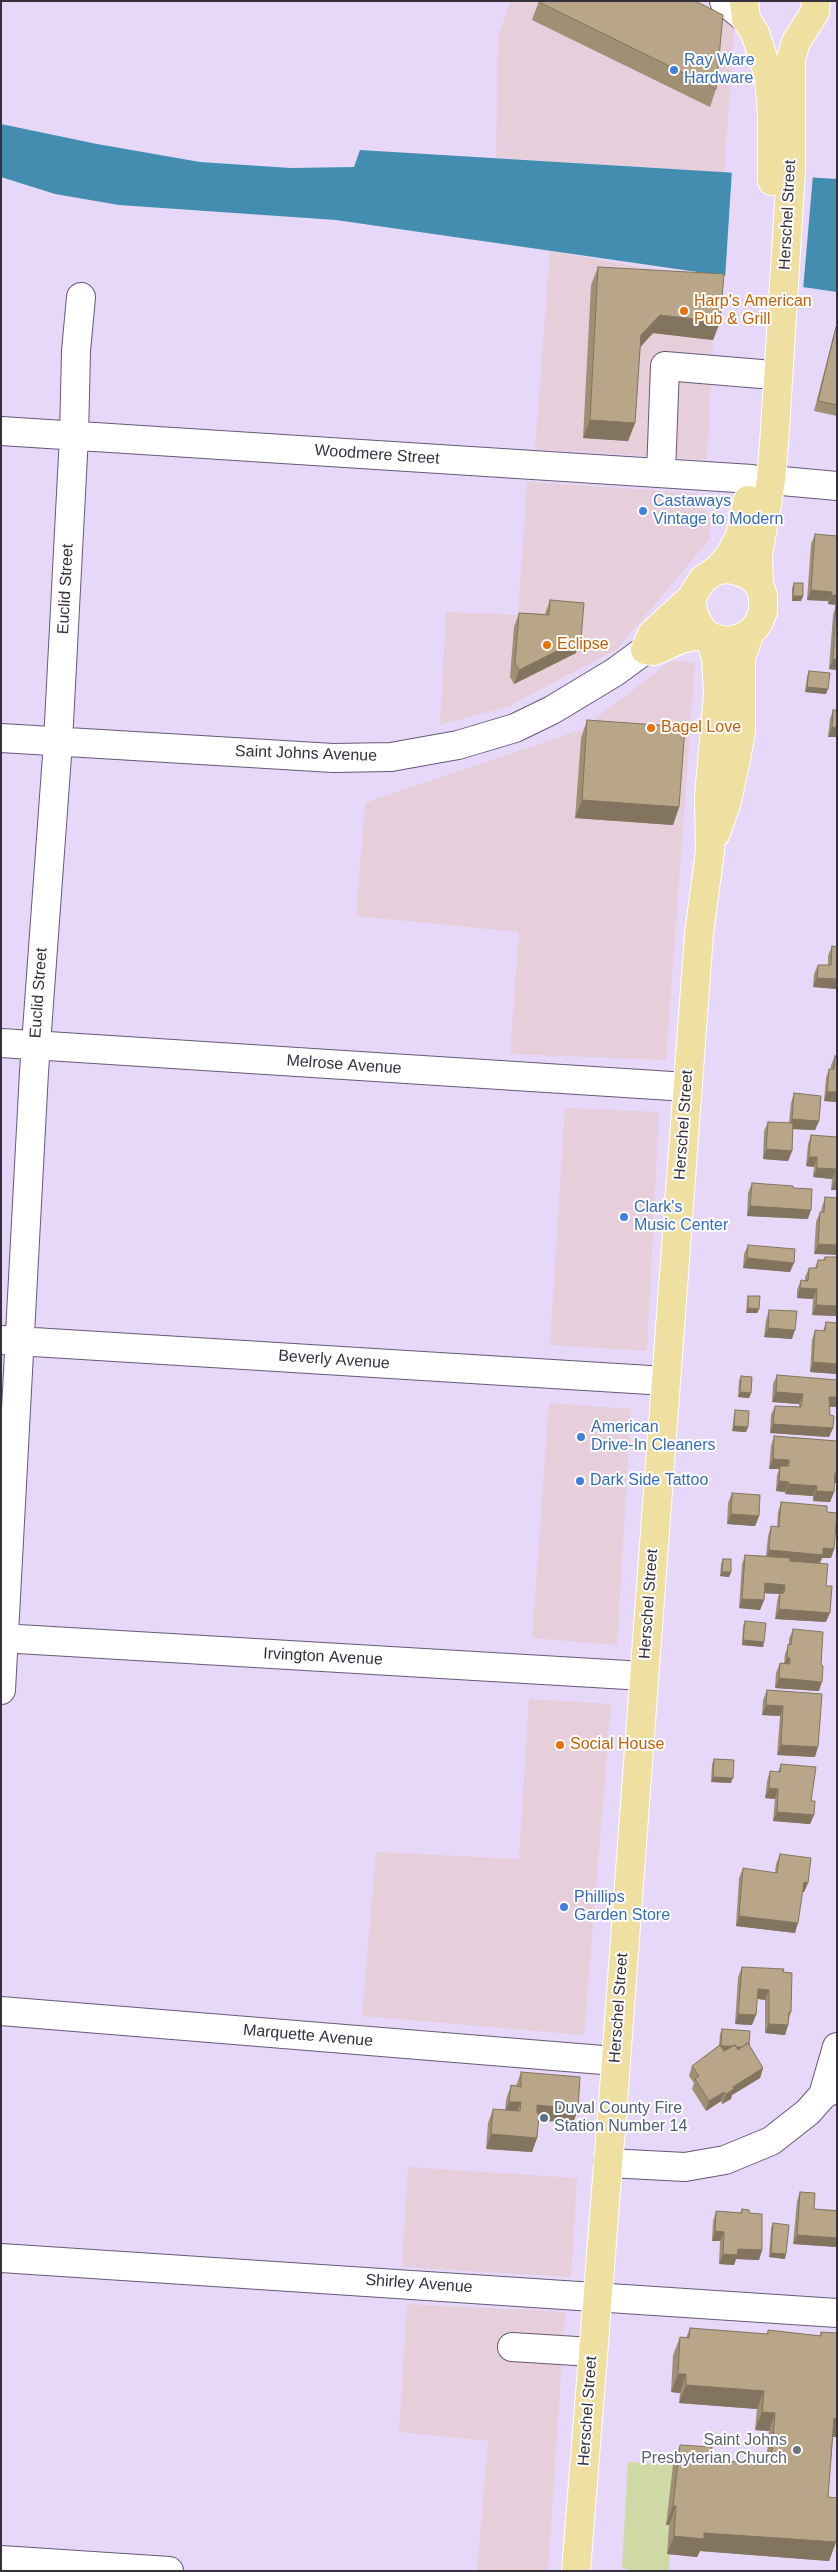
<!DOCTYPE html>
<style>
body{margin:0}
#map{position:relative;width:838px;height:2572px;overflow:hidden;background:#e7d8f9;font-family:Arial,sans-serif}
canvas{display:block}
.frame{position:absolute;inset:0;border:2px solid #36303c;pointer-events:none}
</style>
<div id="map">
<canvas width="838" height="2572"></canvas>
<div class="frame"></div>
</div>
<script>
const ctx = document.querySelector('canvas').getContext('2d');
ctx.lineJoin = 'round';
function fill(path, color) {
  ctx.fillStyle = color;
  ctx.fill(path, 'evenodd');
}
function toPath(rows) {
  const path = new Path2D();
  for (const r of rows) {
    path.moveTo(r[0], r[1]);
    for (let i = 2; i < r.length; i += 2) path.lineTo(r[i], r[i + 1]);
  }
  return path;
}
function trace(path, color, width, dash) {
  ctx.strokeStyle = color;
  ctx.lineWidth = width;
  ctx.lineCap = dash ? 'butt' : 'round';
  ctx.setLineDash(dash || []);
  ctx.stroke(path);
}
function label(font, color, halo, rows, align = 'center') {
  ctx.font = font + ' Arial,sans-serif';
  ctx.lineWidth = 4;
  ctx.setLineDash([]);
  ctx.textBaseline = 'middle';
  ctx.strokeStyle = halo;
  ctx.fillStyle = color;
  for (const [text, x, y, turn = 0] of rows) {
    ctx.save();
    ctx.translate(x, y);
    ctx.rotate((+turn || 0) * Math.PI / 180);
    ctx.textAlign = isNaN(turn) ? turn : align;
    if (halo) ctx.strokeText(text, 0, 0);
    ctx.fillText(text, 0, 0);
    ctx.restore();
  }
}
const commercial = toPath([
 [511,1,699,1,735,21,724,172,496,158,498,37],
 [550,251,719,281,713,340,707,460,535,449],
 [527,482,697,493,710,519,709,540,617,649,509,706,440,725,446,612,518,615],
 [671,661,695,662,666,1060,510,1054,519,932,356,916,365,803,580,730],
 [565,1108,659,1112,647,1351,550,1345],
 [549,1403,631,1409,617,1645,532,1638],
 [529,1699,611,1704,584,2035,362,2016,376,1852,519,1859],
 [408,2167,577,2178,571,2277,402,2267],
 [407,2304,565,2312,548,2571,477,2571,488,2441,399,2432]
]);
const green = toPath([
 [628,2462,673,2465,666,2524,669,2525,667,2554,670,2555,669,2571,630,2571,622,2567]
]);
const water = toPath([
 [1,124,97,144,200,162,291,168,354,167,360,150,837,179,837,292,336,220,119,205,55,194,1,177]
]);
const pier = toPath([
 [732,170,813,175,803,290,725,279]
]);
const minor = toPath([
 [724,1,746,19],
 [1,431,752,479],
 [661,473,665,366,761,374],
 [771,480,837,486],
 [1,738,333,758,391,757,458,745,515,728,552,710,615,672,645,650],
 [1,1043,687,1087],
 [1,1340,666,1381],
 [1,1638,644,1676],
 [1,1690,34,1072,58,742,74,436,76,351,81,297],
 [1,2011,615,2061],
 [823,2095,837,2047],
 [608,2163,685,2167,725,2160,771,2141,808,2112,823,2095,837,2087],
 [1,2258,837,2313],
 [512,2347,592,2352],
 [1,2560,169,2571]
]);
const major = toPath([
 [744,1,746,19,755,33,769,76,772,116,772,181],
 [717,570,730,555,740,536,748,500],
 [759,584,747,574,730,569,717,570,703,579,691,598,694,615,704,634,723,641,738,639,750,633,758,624,763,611,763,596,759,584,758,555,771,480,775,430,791,170,791,59,796,42,815,12,816,1],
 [691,598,652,634,645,650,654,651,681,639,704,634],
 [716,833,727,801,737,754,741,731,741,657,750,633],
 [576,2571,613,2102,699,934,710,851,709,796,718,694,716,659,710,638]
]);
const wall = toPath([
 [539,1,716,89,710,107,532,20],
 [598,267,720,322,713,340,653,333,640,347,635,423,628,441,583,438,591,285],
 [836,327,837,327,837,416,814,411,833,337],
 [815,534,837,605,828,604,828,601,807,600,811,544],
 [794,583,803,596,801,601,792,601,792,588],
 [550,600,576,653,514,684,510,677,514,627,519,613,545,614],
 [836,605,837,605,837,670,829,669,833,615],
 [809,671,826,694,805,692,807,676],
 [833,710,837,710,837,737,828,737,830,719],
 [587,720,679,807,673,825,575,818,581,738],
 [832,946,837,947,837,989,813,987,814,974,818,965,828,965,828,956],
 [835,1056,837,1056,837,1102,824,1101,826,1078,829,1069,831,1069,831,1065],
 [794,1093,819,1121,815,1130,793,1129,792,1151,788,1161,763,1159,764,1131,768,1122,789,1123,791,1103],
 [811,1135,836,1137,837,1135,837,1190,831,1190,832,1179,813,1177,814,1167,806,1166,808,1144],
 [752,1183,793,1188,808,1219,747,1216,748,1193],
 [825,1197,837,1198,814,1254,816,1222,820,1212,821,1212,822,1207],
 [748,1245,790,1272,743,1268,744,1254],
 [825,1257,837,1257,837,1316,812,1315,813,1299,797,1298,797,1290,801,1280,805,1280,805,1277,809,1268,815,1268,818,1260,823,1260],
 [748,1296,759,1309,757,1313,746,1313,747,1301],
 [769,1310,792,1339,764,1337,766,1320],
 [826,1322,837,1323,837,1374,810,1372,812,1340,815,1330,823,1331],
 [777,1375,837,1407,829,1407,830,1415,833,1428,829,1437,770,1433,771,1415,775,1406,799,1407,799,1404,772,1402,773,1384],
 [741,1376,751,1393,749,1398,738,1397,739,1381],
 [735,1410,748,1427,746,1432,732,1431,734,1415],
 [774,1436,837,1441,837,1483,834,1483,834,1492,830,1502,813,1501,813,1496,785,1494,785,1492,776,1491,777,1475,779,1469,769,1469,771,1446],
 [732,1493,759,1516,755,1526,727,1524,728,1503],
 [781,1502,827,1512,834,1549,831,1558,822,1558,820,1563,826,1586,826,1622,775,1619,777,1602,779,1594,764,1593,764,1600,760,1610,739,1608,742,1564,745,1555,766,1556,768,1536,771,1526,777,1527,778,1512],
 [723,1559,731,1572,729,1577,720,1576,721,1564],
 [745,1621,764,1642,763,1647,742,1645,743,1626],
 [793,1629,819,1691,775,1688,776,1673,780,1663,784,1663,785,1654,789,1644,789,1639],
 [767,1690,822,1694,815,1757,777,1755,780,1716,762,1715,763,1700],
 [714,1759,731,1783,711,1782,712,1764],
 [781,1764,811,1801,814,1815,810,1824,773,1821,775,1799,765,1798,767,1781,770,1771,778,1772],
 [780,1854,808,1883,804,1892,802,1892,795,1933,736,1926,739,1878,743,1868,775,1873,776,1864],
 [742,1967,783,1972,791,2012,789,2019,788,2025,785,2035,765,2033,765,2000,757,1999,752,2025,735,2024,738,1977],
 [722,2029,749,2045,763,2068,760,2078,732,2095,731,2099,722,2104,721,2101,706,2111,692,2089,694,2083,689,2076,692,2066,719,2045,720,2034],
 [521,2072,578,2109,573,2123,539,2120,537,2138,532,2152,486,2149,488,2123,493,2109,505,2110,506,2100,511,2085,516,2086],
 [800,2192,814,2209,836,2210,837,2207,837,2247,793,2244,797,2201],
 [742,2209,749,2213,762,2250,759,2260,736,2259,734,2265,719,2264,720,2241,712,2241,713,2221,716,2211,740,2213],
 [773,2223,785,2259,769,2257,771,2228],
 [690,2328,767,2334,768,2330,819,2336,821,2332,837,2333,837,2437,833,2437,828,2497,836,2542,829,2561,700,2551,697,2557,667,2554,669,2525,666,2525,673,2464,680,2445,711,2460,766,2464,769,2431,755,2430,757,2409,679,2403,680,2393,671,2392,673,2355,680,2337,686,2338]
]);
const shadedWall = toPath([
 [660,315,720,322,713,340,653,333,635,353,641,335],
 [590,420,635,423,628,441,583,438],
 [811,590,832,592,828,601,807,600],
 [831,595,837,595,837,605,828,604],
 [793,596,803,596,801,601,792,601],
 [581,639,576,653,514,684,519,670],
 [833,659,837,660,837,670,829,669],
 [807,687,828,689,826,694,805,692],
 [832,727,837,728,837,737,828,737],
 [582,800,679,807,673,825,575,818],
 [817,978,837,979,837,989,813,987],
 [827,1092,837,1092,837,1102,824,1101],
 [792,1119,819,1121,815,1130,789,1129],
 [766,1149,792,1151,788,1161,763,1159],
 [809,1157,817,1157,814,1167,806,1166],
 [817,1168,836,1169,832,1179,813,1177],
 [835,1180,837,1180,837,1190,831,1190],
 [750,1206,811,1210,808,1219,747,1216],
 [818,1244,837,1245,837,1255,814,1254],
 [747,1258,794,1263,790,1272,743,1268],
 [800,1288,817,1289,813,1299,797,1298],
 [816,1305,837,1306,837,1316,812,1315],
 [748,1308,759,1309,757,1313,746,1313],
 [768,1328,795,1330,792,1339,764,1337],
 [813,1362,837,1364,837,1374,810,1372],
 [740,1392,751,1393,749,1398,738,1397],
 [776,1392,803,1394,799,1404,772,1402],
 [829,1397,837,1397,837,1407,825,1406],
 [773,1424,833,1428,829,1437,770,1433],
 [734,1426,748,1427,746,1432,732,1431],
 [773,1459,789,1460,786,1470,780,1466,779,1469,769,1469],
 [835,1473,837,1473,837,1483,832,1483],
 [779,1481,789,1482,785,1492,776,1491],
 [789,1484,817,1486,813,1496,785,1494],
 [816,1491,834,1492,830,1502,813,1501],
 [731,1514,759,1516,755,1526,727,1524],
 [823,1548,834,1549,831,1558,822,1558,819,1565,766,1560,769,1550],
 [722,1572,731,1572,729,1577,720,1576],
 [765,1583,785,1585,782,1595,780,1593,779,1594,761,1593],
 [742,1599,764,1600,760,1610,739,1608],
 [779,1609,830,1613,826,1622,775,1619],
 [743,1640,764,1642,763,1647,742,1645],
 [787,1657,790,1658,787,1667,784,1667],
 [779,1678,822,1682,819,1691,775,1688],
 [766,1705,783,1706,780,1716,762,1715],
 [781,1745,818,1747,815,1757,777,1755],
 [713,1777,733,1778,731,1783,711,1782],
 [769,1788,778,1789,775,1799,765,1798],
 [777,1812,814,1815,810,1824,773,1821],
 [804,1882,808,1883,804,1892,800,1892],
 [739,1916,798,1923,795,1933,736,1926],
 [758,1989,769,1990,765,2000,754,1998],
 [738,2014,756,2015,752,2025,735,2024],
 [769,2024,788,2025,785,2035,765,2033],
 [721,2046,749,2047,747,2052,719,2051],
 [763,2068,760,2078,732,2095,731,2099,722,2104,726,2094,733,2087],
 [724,2092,721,2101,706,2111,709,2101],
 [509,2102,521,2102,515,2117,504,2116],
 [537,2105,578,2109,573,2123,532,2120],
 [491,2134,537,2138,532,2152,486,2149],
 [715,2231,724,2232,720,2241,712,2241],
 [797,2235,837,2238,837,2247,793,2244],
 [738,2249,762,2250,759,2260,736,2259,734,2265,719,2264,723,2254],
 [771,2253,786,2254,785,2259,769,2257],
 [678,2374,686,2374,680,2393,671,2392],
 [686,2385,764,2391,757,2409,679,2403],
 [762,2412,775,2413,769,2431,755,2430],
 [834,2418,837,2419,837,2437,827,2437],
 [673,2506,676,2506,669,2525,666,2525],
 [704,2533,836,2542,829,2561,700,2551,697,2557,667,2554,674,2536]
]);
const building = toPath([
 [539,1,695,1,723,15,716,89,539,2,539,1],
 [598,267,724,274,720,322,660,315,641,335,635,423,590,420,598,267],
 [836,327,837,327,837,405,818,401,836,327],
 [815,534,837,536,837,595,831,595,832,592,811,590,815,534],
 [794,583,803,583,803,596,793,596,794,583],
 [550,600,584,603,581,639,519,670,515,663,519,613,549,615,550,600],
 [836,605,837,605,837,660,833,659,836,605],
 [809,671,830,673,828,689,807,687,809,671],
 [833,710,837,710,837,728,832,727,833,710],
 [587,720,685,727,679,807,582,800,587,720],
 [832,946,837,947,837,979,817,978,818,965,831,965,832,946],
 [835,1056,837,1056,837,1092,827,1092,829,1069,834,1069,835,1056],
 [794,1093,821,1096,819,1121,792,1119,794,1093],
 [768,1122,793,1123,792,1151,766,1149,768,1122],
 [811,1135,837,1137,837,1180,835,1180,836,1169,817,1168,817,1157,809,1157,811,1135],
 [752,1183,793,1186,793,1188,812,1189,811,1210,750,1206,752,1183],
 [825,1197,837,1198,837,1245,818,1244,820,1212,824,1212,825,1197],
 [748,1245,795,1249,794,1263,747,1258,748,1245],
 [825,1257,837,1257,837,1306,816,1305,817,1289,800,1288,801,1280,808,1281,809,1268,817,1268,818,1260,825,1260,825,1257],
 [748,1296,760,1296,759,1309,748,1308,748,1296],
 [769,1310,797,1311,795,1330,768,1328,769,1310],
 [826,1322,837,1323,837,1364,813,1362,815,1330,825,1331,826,1322],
 [777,1375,837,1380,837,1397,829,1397,830,1415,834,1416,833,1428,773,1424,775,1406,801,1407,803,1394,776,1392,777,1375],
 [741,1376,752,1377,751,1393,740,1392,741,1376],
 [735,1410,749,1411,748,1427,734,1426,735,1410],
 [774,1436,837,1441,837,1473,835,1473,834,1492,816,1491,817,1486,789,1484,789,1482,779,1481,780,1466,789,1466,789,1460,773,1459,774,1436],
 [732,1493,760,1495,759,1516,731,1514,732,1493],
 [781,1502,827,1506,827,1512,837,1513,834,1549,823,1548,823,1555,769,1550,771,1526,779,1527,781,1502],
 [745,1555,790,1558,790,1561,828,1564,826,1586,832,1586,830,1613,779,1609,780,1593,784,1593,785,1585,765,1583,764,1600,742,1599,745,1555],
 [723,1559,731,1559,731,1572,722,1572,723,1559],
 [745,1621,766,1623,764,1642,743,1640,745,1621],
 [793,1629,823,1632,821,1665,823,1666,822,1682,779,1678,780,1663,790,1664,790,1658,787,1657,788,1644,791,1645,793,1629],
 [767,1690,822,1694,818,1747,781,1745,783,1706,766,1705,767,1690],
 [714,1759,734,1760,733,1778,713,1777,714,1759],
 [781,1764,816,1767,811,1801,815,1801,814,1815,777,1812,778,1789,769,1788,770,1771,780,1772,781,1764],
 [780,1854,811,1858,808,1883,804,1882,798,1923,739,1916,743,1868,777,1873,780,1854],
 [742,1967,784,1969,783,1972,792,1973,791,2012,789,2012,788,2025,769,2024,769,1990,758,1989,756,2015,738,2014,742,1967],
 [722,2029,750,2031,749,2045,748,2043,742,2047,736,2047,735,2045,732,2046,721,2046,722,2029],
 [748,2043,763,2068,733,2087,734,2089,726,2094,724,2092,709,2101,695,2079,699,2076,692,2066,720,2045,724,2051,735,2045,738,2050,748,2043],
 [521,2072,580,2077,578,2109,537,2105,537,2113,539,2113,537,2138,491,2134,493,2109,520,2111,521,2102,509,2102,511,2085,521,2087,521,2072],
 [800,2192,815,2193,814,2209,837,2211,837,2238,797,2235,800,2192],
 [742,2209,749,2210,749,2213,762,2214,762,2250,738,2249,737,2255,723,2254,724,2232,715,2231,716,2211,742,2213,742,2209],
 [773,2223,789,2225,786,2254,771,2253,773,2223],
 [690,2328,768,2334,768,2330,821,2336,821,2332,837,2333,837,2419,834,2418,828,2497,837,2498,837,2527,836,2542,704,2533,704,2539,674,2536,676,2506,673,2506,680,2445,712,2447,711,2460,771,2464,775,2413,762,2412,764,2391,686,2385,686,2374,678,2374,680,2337,689,2338,690,2328]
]);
const markers = [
 [674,70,5,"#3f7fe0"],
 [684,311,5,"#e8710a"],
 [643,511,5,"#3f7fe0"],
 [547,645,5,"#e8710a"],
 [651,728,5,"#e8710a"],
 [624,1217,5,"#3f7fe0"],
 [581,1437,5,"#3f7fe0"],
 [580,1481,5,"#3f7fe0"],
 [560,1745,5,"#e8710a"],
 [564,1907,5,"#3f7fe0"],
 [544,2118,5,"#5c6f8a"],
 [797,2450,5,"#6b7280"]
];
const shopNames = [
 ["Ray Ware",684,61],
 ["Hardware",684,79],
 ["Castaways",653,502],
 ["Vintage to Modern",653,520],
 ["Clark's",634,1208],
 ["Music Center",634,1226],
 ["American",591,1428],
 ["Drive-In Cleaners",591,1446],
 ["Dark Side Tattoo",590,1481],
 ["Phillips",574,1898],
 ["Garden Store",574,1916]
];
const streetNames = [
 ["Herschel Street",788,215,-87],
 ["Woodmere Street",377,455,4],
 ["Euclid Street",66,589,-87],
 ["Saint Johns Avenue",306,754,2],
 ["Euclid Street",39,993,-86],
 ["Melrose Avenue",344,1065,4],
 ["Herschel Street",684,1125,-86],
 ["Beverly Avenue",334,1360,4],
 ["Herschel Street",649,1604,-86],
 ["Irvington Avenue",323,1657,3],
 ["Herschel Street",619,2008,-86],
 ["Marquette Avenue",308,2036,5],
 ["Shirley Avenue",419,2284,4],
 ["Herschel Street",588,2411,-86]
];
const foodNames = [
 ["Harp's American",694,302],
 ["Pub & Grill",694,320],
 ["Eclipse",557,645],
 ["Bagel Love",661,728],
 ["Social House",570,1745]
];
const serviceNames = [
 ["Duval County Fire",554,2109],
 ["Station Number 14",554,2127]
];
const worshipNames = [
 ["Saint Johns",787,2441],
 ["Presbyterian Church",787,2459]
];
fill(commercial, '#e6ceda');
fill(green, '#ced9a5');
fill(water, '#438eb0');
fill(pier, '#e7d8f9');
trace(minor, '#665975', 30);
trace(major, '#fff', 30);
trace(minor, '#fff', 28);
trace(major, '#efdfa1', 28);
fill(wall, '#9f8f75');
fill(shadedWall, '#82745f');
fill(building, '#b9a688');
trace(building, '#82745f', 1);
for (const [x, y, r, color] of markers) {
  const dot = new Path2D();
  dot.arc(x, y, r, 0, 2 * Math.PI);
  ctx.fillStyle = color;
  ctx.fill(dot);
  trace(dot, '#fff', 2);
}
label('16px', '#366cbe', '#fff', shopNames, 'left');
label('16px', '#36303c', '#fff', streetNames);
label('16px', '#c56008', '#fff', foodNames, 'left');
label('16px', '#4e5e75', '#fff', serviceNames, 'left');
label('16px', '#5b616d', '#fff', worshipNames, 'right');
</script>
